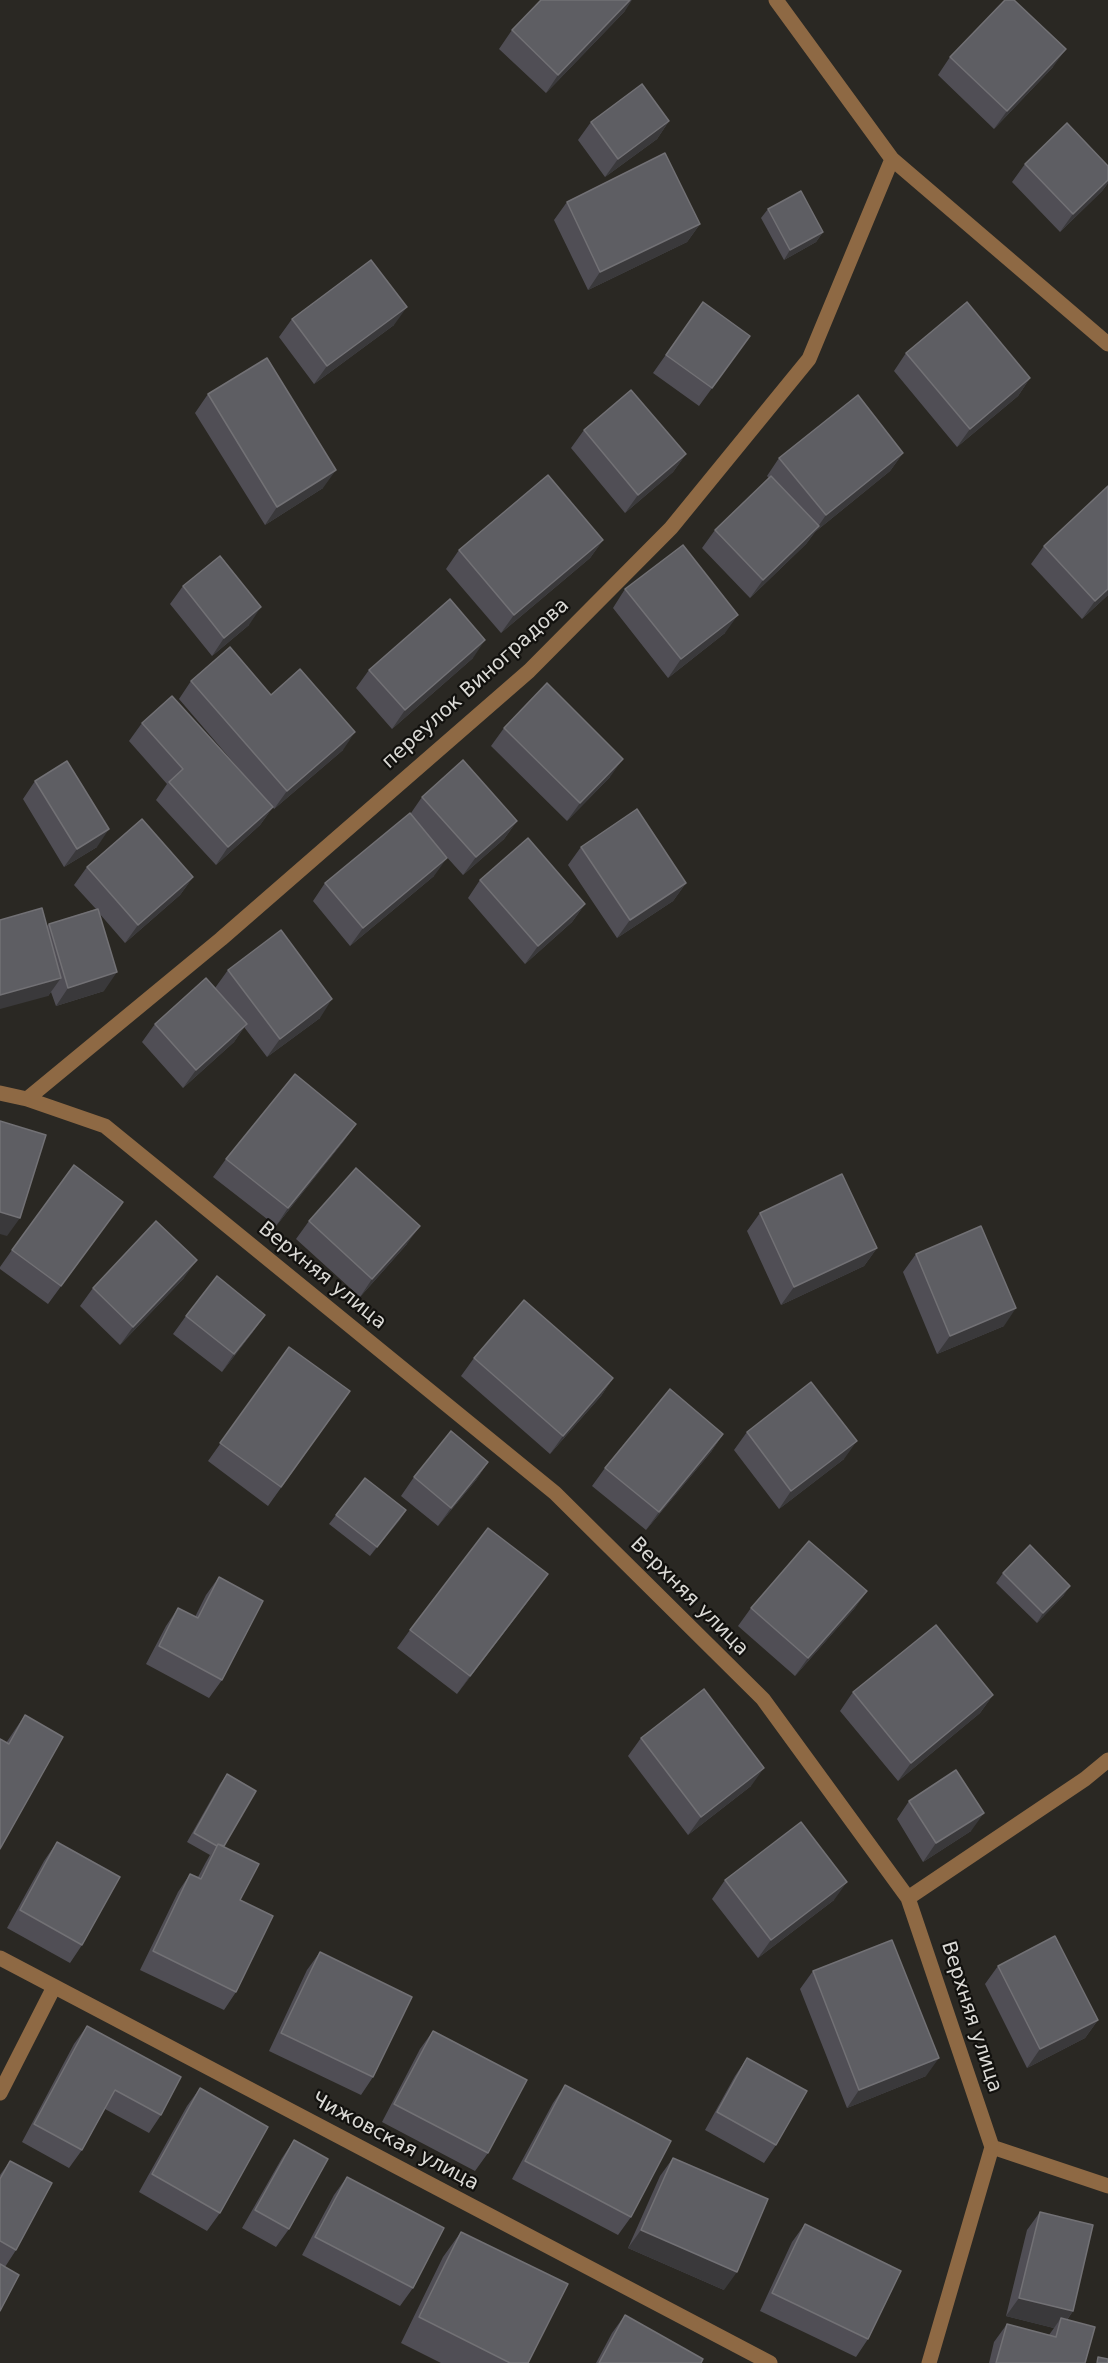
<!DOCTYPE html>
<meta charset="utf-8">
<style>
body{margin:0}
canvas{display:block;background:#2a2823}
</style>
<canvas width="1108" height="2363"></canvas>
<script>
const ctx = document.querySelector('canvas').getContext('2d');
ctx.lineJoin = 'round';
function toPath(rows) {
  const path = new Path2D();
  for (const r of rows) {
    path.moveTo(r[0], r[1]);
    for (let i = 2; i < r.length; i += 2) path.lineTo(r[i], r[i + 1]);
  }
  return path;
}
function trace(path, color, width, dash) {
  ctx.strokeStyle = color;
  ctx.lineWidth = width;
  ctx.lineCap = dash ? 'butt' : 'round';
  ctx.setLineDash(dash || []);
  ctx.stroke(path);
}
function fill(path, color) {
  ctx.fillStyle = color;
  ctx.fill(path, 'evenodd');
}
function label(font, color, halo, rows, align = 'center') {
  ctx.font = font + ' "DejaVu Sans",sans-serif';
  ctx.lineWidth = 4.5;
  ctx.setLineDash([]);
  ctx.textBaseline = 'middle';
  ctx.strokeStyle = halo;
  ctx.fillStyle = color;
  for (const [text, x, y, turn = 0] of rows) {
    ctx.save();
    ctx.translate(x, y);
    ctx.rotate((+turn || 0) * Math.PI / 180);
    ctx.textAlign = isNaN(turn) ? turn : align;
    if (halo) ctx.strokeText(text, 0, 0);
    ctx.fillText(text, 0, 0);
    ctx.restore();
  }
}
const minor = toPath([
 [776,0,892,159,1108,344],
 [0,1093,27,1099,105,1126,555,1493,763,1699,908,1898,992,2147,929,2363],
 [27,1099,221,939,529,671,671,528,809,359,892,159],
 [908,1898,1085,1779,1108,1760],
 [0,1958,770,2363],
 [0,2093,54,1987],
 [992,2147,1108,2186]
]);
const wall = toPath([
 [625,11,546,93,499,49,512,30],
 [950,57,1053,67,994,129,938,75],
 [669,121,657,139,605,177,578,140,591,122],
 [1025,164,1108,166,1108,183,1102,191,1060,232,1012,182],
 [567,202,700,224,687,242,588,290,554,220],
 [768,209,823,232,816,242,784,260,761,218],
 [703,302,737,354,699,406,653,373],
 [292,319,394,325,314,384,279,337],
 [906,353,1030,378,1018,396,957,447,894,371],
 [208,394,323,488,265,525,195,413],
 [584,430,686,454,673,472,625,513,571,448],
 [903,453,890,471,815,532,806,544,750,598,702,548,715,530,769,478,767,476,779,458],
 [603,540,590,558,501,633,446,569,459,550],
 [1044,546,1108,595,1082,619,1031,564],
 [183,586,249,625,212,656,170,604],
 [625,589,725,633,668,678,613,608],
 [473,658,392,729,356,688,369,670],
 [191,681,271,695,343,750,274,809,273,807,260,825,216,865,156,800,167,784,129,741,142,723,263,797,179,699],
 [504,728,610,777,567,821,491,746],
 [35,781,97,847,64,867,23,799],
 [422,797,517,821,504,839,463,875,435,844,434,876,350,946,313,901,325,883,411,813],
 [581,847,686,883,673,901,617,938,568,865],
 [87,867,193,877,180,895,125,943,99,913,104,991,56,1006,51,992,48,996,47,926,49,924,96,909,74,885],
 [480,880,585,904,572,922,525,964,468,898],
 [228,970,320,1018,267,1057,244,1027,234,1042,183,1088,142,1042,155,1024,215,988],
 [356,1124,343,1142,276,1226,213,1177,226,1159],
 [123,1202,48,1304,0,1269,0,1267,12,1250],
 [760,1213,877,1248,864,1266,781,1305,747,1231],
 [309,1221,407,1244,360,1297,296,1239],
 [916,1254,1004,1326,937,1354,903,1272],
 [184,1278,120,1345,80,1306,93,1288],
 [265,1315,252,1333,222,1372,173,1334,186,1316],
 [289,1347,350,1391,268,1506,208,1461],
 [474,1358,613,1378,601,1396,550,1454,461,1376],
 [747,1432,844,1459,779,1509,734,1450],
 [723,1434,711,1452,646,1530,592,1486,605,1468],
 [488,1462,476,1480,438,1526,401,1496,414,1477],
 [406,1510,370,1556,329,1524,336,1515],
 [1003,1573,1064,1595,1037,1623,996,1583],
 [219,1577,222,1680,209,1698,146,1664,166,1626,178,1608,195,1617,206,1595],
 [867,1591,854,1609,795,1676,738,1626,751,1608],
 [535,1592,457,1694,397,1648,410,1630],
 [853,1692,993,1695,980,1713,898,1781,840,1711],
 [25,1715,0,1849,6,1743],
 [641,1738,751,1786,688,1835,628,1756],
 [227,1774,224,1846,240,1900,236,1992,224,2010,140,1970,178,1892,190,1874,198,1877,206,1862,210,1855,187,1842,220,1784],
 [909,1801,971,1831,923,1862,897,1819],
 [57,1842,82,1945,70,1963,7,1928,44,1861],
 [725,1880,834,1900,758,1958,712,1899],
 [320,1952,373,2077,361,2095,269,2051,307,1970],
 [998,1966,1098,2020,1085,2038,1027,2068,985,1984],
 [813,1971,926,2076,847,2108,800,1989],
 [87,2026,161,2115,149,2133,105,2109,82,2150,69,2168,22,2142,74,2044],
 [433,2031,488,2153,475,2171,382,2122,420,2049],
 [747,2058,776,2145,764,2163,705,2130,735,2076],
 [565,2085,631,2217,618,2235,512,2179,553,2103],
 [200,2088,220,2213,207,2231,139,2192,187,2106],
 [294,2140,289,2229,276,2247,242,2228,282,2158],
 [673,2158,724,2290,628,2248,660,2176],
 [10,2161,16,2250,5,2267,0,2311,0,2175],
 [347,2177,413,2288,400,2306,302,2255,334,2195],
 [1040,2212,1073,2311,1067,2320,1085,2363,989,2363,994,2342,1007,2324,1049,2335,1054,2328,1006,2316,1027,2230],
 [805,2224,868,2339,856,2357,760,2311,792,2242],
 [461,2232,528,2363,441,2363,401,2343,443,2257],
 [625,2315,701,2363,596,2363,612,2333]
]);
const shadedWall = toPath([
 [630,0,632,0,625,11,546,93,558,75],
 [1066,49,1053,67,994,129,1007,111],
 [669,121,657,139,605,177,618,159],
 [1108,180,1108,183,1102,191,1060,232,1073,214],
 [700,224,687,242,588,290,600,272],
 [823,232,816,242,784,260,790,250],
 [407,307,394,325,314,384,327,366],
 [1030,378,1018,396,957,447,970,429],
 [903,453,890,471,815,532,806,544,750,598,763,580,817,528,826,515],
 [686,454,673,472,625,513,638,495],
 [336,470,323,488,265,525,277,507],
 [603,540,590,558,501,633,514,615],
 [1108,589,1108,595,1082,619,1095,601],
 [261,607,249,625,212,656,224,638],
 [738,615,725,633,668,678,681,659],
 [485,640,473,658,392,729,405,710],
 [355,732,343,750,274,809,287,791],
 [623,759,610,777,567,821,580,803],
 [273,807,260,825,216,865,228,847],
 [517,821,504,839,463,875,476,857],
 [109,829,97,847,64,867,77,849],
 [447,858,434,876,350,946,363,928],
 [193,877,180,895,125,943,138,925],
 [686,883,673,901,617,938,630,920],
 [585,904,572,922,525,964,538,946],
 [117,972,104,991,56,1006,68,988],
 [61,978,48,996,0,1009,0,995],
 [332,999,320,1018,267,1057,280,1039],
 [247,1024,234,1042,183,1088,196,1070],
 [356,1124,343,1142,276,1226,288,1208],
 [0,1212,20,1218,7,1236,0,1234],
 [420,1226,407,1244,360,1297,372,1279],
 [877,1248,864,1266,781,1305,794,1287],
 [197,1260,184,1278,120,1345,133,1327],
 [1016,1308,1004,1326,937,1354,950,1336],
 [265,1315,252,1333,222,1372,234,1354],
 [613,1378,601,1396,550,1454,563,1436],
 [723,1434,711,1452,646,1530,659,1512],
 [857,1441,844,1459,779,1509,791,1491],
 [488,1462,476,1480,438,1526,451,1508],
 [406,1510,400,1520,370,1556,377,1547],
 [548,1574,535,1592,457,1694,470,1676],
 [1070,1586,1064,1595,1037,1623,1043,1613],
 [867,1591,854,1609,795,1676,808,1658],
 [993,1695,980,1713,898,1781,911,1763],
 [764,1768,751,1786,688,1835,701,1817],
 [984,1813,971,1831,923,1862,936,1843],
 [847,1882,834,1900,758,1958,771,1940],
 [1098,2020,1085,2038,1027,2068,1040,2049],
 [939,2058,926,2076,847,2108,859,2090],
 [641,2230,737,2272,724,2290,628,2248],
 [1019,2298,1073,2311,1060,2329,1061,2318,1054,2328,1006,2316]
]);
const building = toPath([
 [541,0,630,0,558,75,512,30,541,0],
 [1005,0,1014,0,1066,49,1007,111,950,57,1005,0],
 [642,84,669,121,618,159,591,122,642,84],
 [1067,123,1108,166,1108,180,1073,214,1025,164,1067,123],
 [665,153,700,224,600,272,567,202,665,153],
 [801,191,823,232,790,250,768,209,801,191],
 [371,260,407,307,327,366,292,319,371,260],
 [703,302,750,336,712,388,666,355,703,302],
 [967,302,1030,378,970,429,906,353,967,302],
 [267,358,336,470,277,507,208,394,267,358],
 [631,390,686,454,638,495,584,430,631,390],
 [858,395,903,453,826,515,779,458,858,395],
 [548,475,603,540,514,615,459,550,548,475],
 [771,476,819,526,763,580,715,530,771,476],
 [1108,486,1108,589,1095,601,1044,546,1108,486],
 [683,545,738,615,681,659,625,589,683,545],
 [220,556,261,607,224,638,183,586,220,556],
 [450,599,485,640,405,710,369,670,450,599],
 [230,647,271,695,300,669,355,732,287,791,191,681,230,647],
 [547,683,623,759,580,803,504,728,547,683],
 [172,696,273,807,228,847,169,782,183,769,142,723,172,696],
 [463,760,517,821,476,857,422,797,463,760],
 [67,761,109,829,77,849,35,781,67,761],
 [637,809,686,883,630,920,581,847,637,809],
 [410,813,447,858,363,928,325,883,410,813],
 [142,819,193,877,138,925,87,867,142,819],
 [528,838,585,904,538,946,480,880,528,838],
 [42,908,61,978,0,995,0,920,42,908],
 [98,909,117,972,68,988,49,924,98,909],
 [281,930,332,999,280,1039,228,970,281,930],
 [206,978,247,1024,196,1070,155,1024,206,978],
 [295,1074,356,1124,288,1208,226,1159,295,1074],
 [0,1121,46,1135,20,1218,0,1212,0,1121],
 [74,1165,123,1202,61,1286,12,1250,74,1165],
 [356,1168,420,1226,372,1279,309,1221,356,1168],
 [842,1174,877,1248,794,1287,760,1213,842,1174],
 [156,1221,197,1260,133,1327,93,1288,156,1221],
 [981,1226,1016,1308,950,1336,916,1254,981,1226],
 [217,1276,265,1315,234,1354,186,1316,217,1276],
 [524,1300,613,1378,563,1436,474,1358,524,1300],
 [289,1347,350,1391,281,1487,220,1443,289,1347],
 [811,1382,857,1441,791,1491,747,1432,811,1382],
 [670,1389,723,1434,659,1512,605,1468,670,1389],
 [451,1431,488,1462,451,1508,414,1477,451,1431],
 [365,1478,406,1510,377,1547,336,1515,365,1478],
 [488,1528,548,1574,470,1676,410,1630,488,1528],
 [809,1541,867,1591,808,1658,751,1608,809,1541],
 [1030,1545,1070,1586,1043,1613,1003,1573,1030,1545],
 [219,1577,263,1601,222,1680,159,1646,178,1608,198,1618,219,1577],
 [936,1625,993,1695,911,1763,853,1692,936,1625],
 [704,1689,764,1768,701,1817,641,1738,704,1689],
 [25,1715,63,1737,0,1849,0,1739,9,1744,25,1715],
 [956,1770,984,1813,936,1843,909,1801,956,1770],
 [227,1774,256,1791,224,1846,218,1844,217,1846,194,1833,227,1774],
 [801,1822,847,1882,771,1940,725,1880,801,1822],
 [57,1842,120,1877,82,1945,20,1910,57,1842],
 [218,1844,259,1864,240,1900,273,1916,236,1992,153,1951,190,1874,201,1879,218,1844],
 [1055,1936,1098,2020,1040,2049,998,1966,1055,1936],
 [892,1940,939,2058,859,2090,813,1971,892,1940],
 [320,1952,412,1997,373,2077,281,2033,320,1952],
 [87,2026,181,2077,161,2115,115,2090,82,2150,34,2124,87,2026],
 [433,2031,527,2080,488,2153,394,2104,433,2031],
 [747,2058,807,2091,776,2145,717,2112,747,2058],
 [565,2085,671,2141,631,2217,525,2161,565,2085],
 [200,2088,268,2127,220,2213,152,2174,200,2088],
 [294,2140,328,2159,289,2229,255,2210,294,2140],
 [673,2158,768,2199,737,2272,641,2230,673,2158],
 [10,2161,52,2183,16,2250,0,2241,0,2179,10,2161],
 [347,2177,444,2228,413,2288,315,2237,347,2177],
 [1040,2212,1093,2225,1073,2311,1019,2298,1040,2212],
 [805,2224,901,2271,868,2339,772,2293,805,2224],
 [461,2232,568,2284,528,2363,510,2363,419,2317,461,2232],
 [0,2264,19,2275,0,2311,0,2264],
 [625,2315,703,2359,701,2363,599,2363,625,2315],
 [1061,2318,1095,2327,1085,2363,996,2363,1007,2324,1056,2337,1061,2318],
 [1098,2357,1108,2359,1108,2363,1097,2363,1098,2357]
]);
const streetNames = [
 ["переулок Виноградова",476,684,-42],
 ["Верхняя улица",322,1276,39],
 ["Верхняя улица",689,1597,45],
 ["Верхняя улица",971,2017,72],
 ["Чижовская улица",395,2142,28]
];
trace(minor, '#8e6944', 15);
fill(wall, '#504e55');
fill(shadedWall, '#3a393b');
fill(building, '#5e5e63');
trace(building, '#727175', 1.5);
label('20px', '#dbdad6', '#12110e', streetNames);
</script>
